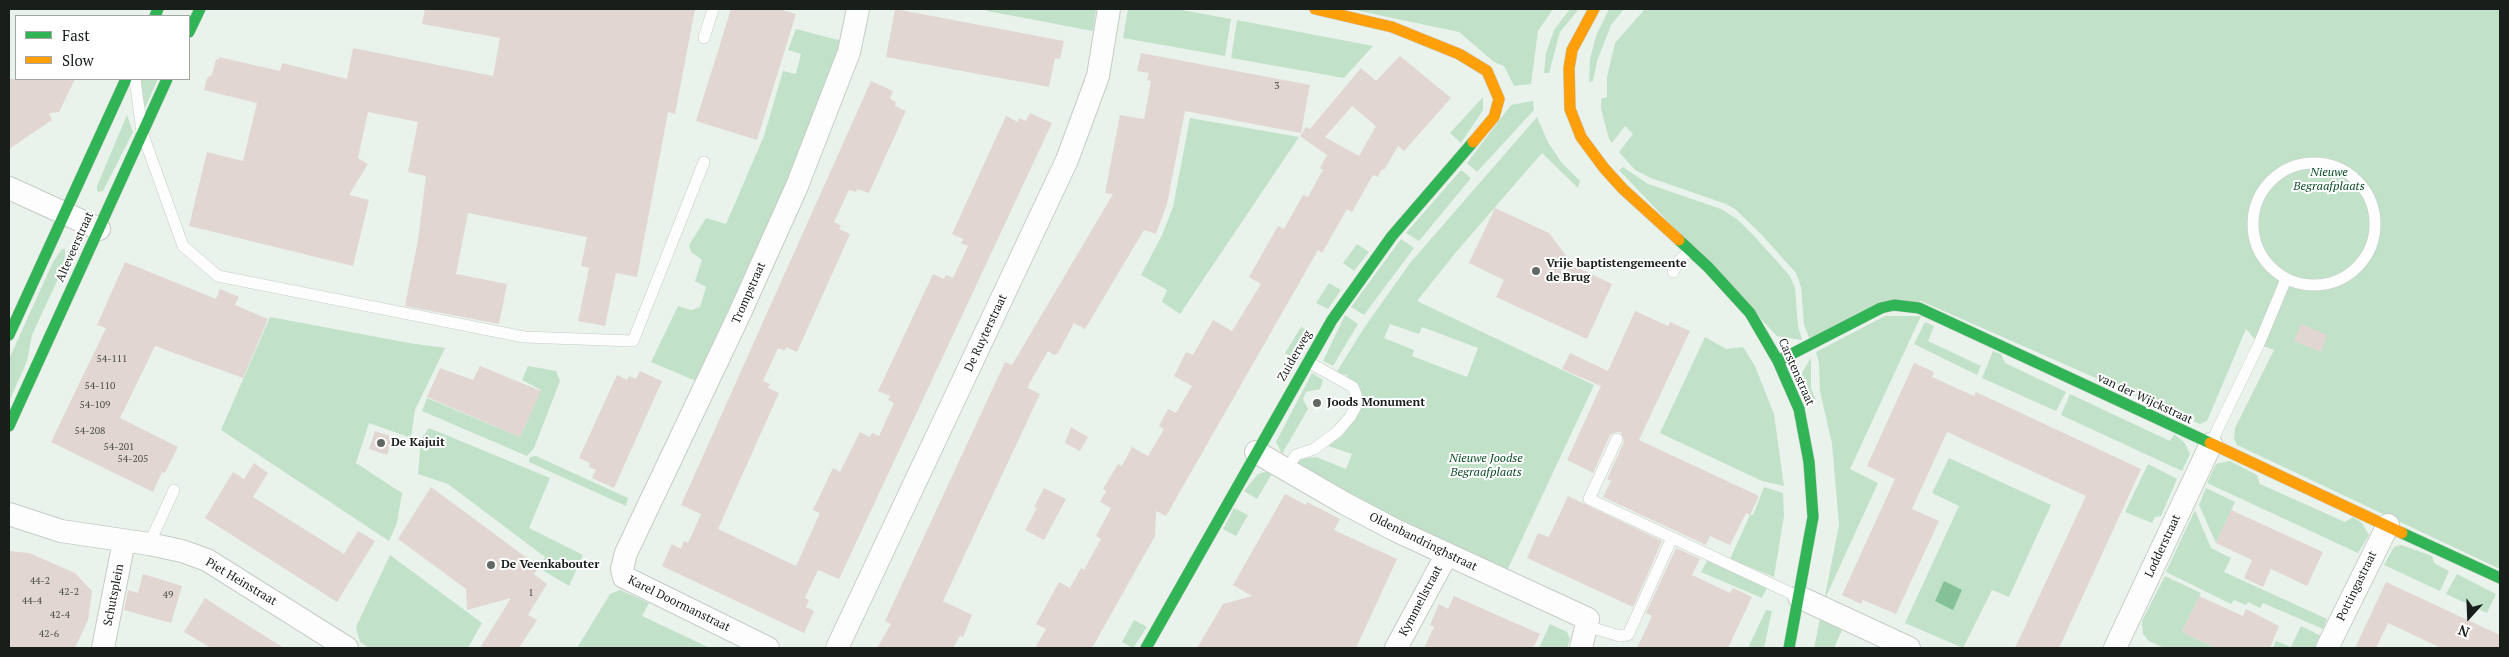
<!DOCTYPE html>
<style>
body{margin:0}
#map{position:relative;width:2509px;height:657px;overflow:hidden;background:#eaf2ec;font-family:"PT Serif",serif}
canvas{display:block}
.frame{position:absolute;inset:0;border:10px solid #181e19;pointer-events:none}
.legend{position:absolute;left:15px;top:15px;width:175px;height:65px;box-sizing:border-box;background:#fff;border:1px solid #a3a5a3;margin:0;padding:6px 9px;list-style:none;font-size:15px;color:#181e19}
.legend li{display:flex;align-items:center;gap:10px;height:25px}
.legend b{width:25px;border:1px solid #a3a5a3}
.north{position:absolute;left:2444px;top:592px;width:50px;height:50px;-webkit-text-stroke:4px #fff;paint-order:stroke;rotate:200deg;font-size:14px;font-weight:700;line-height:20px;text-align:center;color:#181e19}
.north::after{content:'';display:block;margin:auto;width:18px;height:22px;background:#181e19;clip-path:polygon(50% 0,100% 100%,50% 72%,0 100%)}
</style>
<div id="map">
<canvas width="2509" height="657"></canvas>
<div class="frame"></div>
<ul class="legend">
<li><b style="height:6px;background:#30b455"></b>Fast</li>
<li><b style="height:6px;background:#ff9f0a"></b>Slow</li>
</ul>
<div class="north">N</div>
</div>
<script>
const ctx = document.querySelector('canvas').getContext('2d');
ctx.lineJoin = 'round';
function fill(path, color) {
  ctx.fillStyle = color;
  ctx.fill(path, 'evenodd');
}
function toPath(rows) {
  const path = new Path2D();
  for (const r of rows) {
    if (r.length === 3) {
      path.moveTo(r[0] + r[2], r[1]);
      path.arc(r[0], r[1], r[2], 0, 2 * Math.PI);
      continue;
    }
    path.moveTo(r[0], r[1]);
    for (let i = 2; i < r.length; i += 2) path.lineTo(r[i], r[i + 1]);
  }
  return path;
}
function trace(path, color, width, dash) {
  ctx.strokeStyle = color;
  ctx.lineWidth = width;
  ctx.lineCap = dash ? 'butt' : 'round';
  ctx.setLineDash(dash || []);
  ctx.stroke(path);
}
function label(font, color, halo, rows, align = 'center') {
  ctx.font = font + ' "PT Serif",serif';
  ctx.lineWidth = 4;
  ctx.setLineDash([]);
  ctx.textBaseline = 'middle';
  ctx.strokeStyle = halo;
  ctx.fillStyle = color;
  for (const [text, x, y, turn = 0] of rows) {
    ctx.save();
    ctx.translate(x, y);
    ctx.rotate((+turn || 0) * Math.PI / 180);
    ctx.textAlign = isNaN(turn) ? turn : align;
    if (halo) ctx.strokeText(text, 0, 0);
    ctx.fillText(text, 0, 0);
    ctx.restore();
  }
}
const green = toPath([
 [988,9,1096,9,1093,31,987,11],
 [1128,9,1176,9,1231,19,1225,56,1123,38],
 [1350,9,1553,9,1538,31,1531,84,1514,86,1504,66,1494,62,1459,32],
 [1570,9,1579,9,1560,32,1549,73,1544,73,1546,53,1554,30],
 [1609,9,1624,9,1611,25,1597,61,1593,81,1589,82,1590,59,1596,36],
 [1645,9,2500,9,2500,569,2237,445,2234,439,2235,428,2274,350,2259,344,2246,329,2207,421,2200,424,1921,301,1809,338,1804,324,1801,287,1796,273,1761,234,1735,209,1726,204,1651,178,1635,170,1619,152,1633,134,1625,126,1612,143,1609,139,1601,108,1601,99,1607,97,1607,77,1615,43],
 [1237,20,1373,46,1344,78,1231,58],
 [796,29,846,42,811,129,696,381,651,362,678,306,691,310,700,307,706,287,695,281,702,260,691,252,689,245,706,218,726,224,764,136,783,71,796,74,801,54,788,50],
 [139,79,158,79,145,108],
 [1483,97,1483,110,1461,143,1450,133],
 [1533,101,1534,110,1477,172,1467,163,1511,105],
 [127,115,133,132,103,191,99,192,97,191,97,186],
 [1537,117,1548,142,1561,162,1580,181,1578,188,1542,153,1457,251,1417,301,1594,385,1506,573,1384,516,1288,460,1316,457,1346,469,1352,454,1328,446,1344,434,1358,412,1347,375,1336,373,1364,328,1410,263],
 [1390,324,1419,334,1422,327,1478,348,1467,377,1412,356,1414,350,1384,338],
 [1190,118,1299,137,1180,314,1162,302,1167,290,1141,275,1162,235,1173,207],
 [1623,167,1648,184,1721,209,1737,219,1756,238,1790,276,1795,288,1798,326,1802,340,1777,336,1619,170],
 [1461,170,1471,178,1419,241,1406,233],
 [1401,239,1414,248,1364,315,1351,307],
 [1357,244,1369,252,1354,271,1343,263],
 [62,249,65,249,65,264,32,335,27,361,9,402,9,359,53,262],
 [1329,283,1341,290,1328,309,1316,303],
 [1345,315,1358,324,1333,366,1323,361],
 [1885,316,1921,316,1850,469,1878,483,1824,601,1839,525,1832,444,1820,391,1819,363,1816,352],
 [270,317,409,343,445,348,415,410,411,438,369,423,356,463,402,493,397,523,389,541,221,430],
 [1925,322,1934,326,1928,341,1981,366,1977,375,1914,344],
 [1301,327,1313,333,1297,360,1285,353],
 [1705,337,1726,349,1743,347,1755,366,1774,414,1784,486,1762,481,1660,433],
 [1993,351,2001,354,2005,363,2066,392,2056,411,1982,378],
 [1811,358,1811,389,1816,400,1806,396,1798,379],
 [528,366,556,371,560,381,534,448,527,456,422,411,427,398,520,437,541,390,522,380],
 [1312,373,1323,380,1320,389,1306,392,1303,399,1308,409,1282,454,1276,442],
 [2070,394,2170,441,2174,434,2184,442,2190,454,2182,471,2061,415],
 [429,428,550,478,529,528,583,555,569,586,539,568,545,557,448,484,418,474,421,439],
 [536,456,628,498,626,506,529,462,530,457],
 [1949,458,2051,505,2009,597,1992,590,1963,648,1905,623,1959,506,1932,493],
 [2230,461,2257,475,2260,484,2345,522,2353,517,2362,523,2369,535,2358,553,2207,483,2216,464],
 [2148,464,2177,479,2161,516,2155,517,2152,523,2125,512],
 [1264,472,1273,472,1257,499,1244,491,1258,474],
 [1764,487,1783,493,1784,516,1774,577,1730,559,1750,515,1753,515],
 [2206,488,2235,502,2216,543,2199,505],
 [1234,508,1248,515,1236,536,1223,529],
 [2195,510,2211,548,2231,558,2224,572,2327,619,2323,629,2263,603,2260,608,2248,602,2246,605,2234,600,2231,604,2166,572],
 [2401,545,2432,556,2434,563,2449,571,2440,591,2384,565,2394,547],
 [390,555,482,623,468,648,369,648,360,642,356,627],
 [1708,559,1767,587,1762,598,1701,572],
 [2457,574,2496,594,2487,613,2446,594],
 [2165,576,2201,593,2182,632,2216,648,2164,648,2149,641,2143,634,2142,621],
 [620,590,649,603,642,616,710,648,577,648,610,594],
 [1766,610,1772,611,1764,648,1748,648],
 [1820,619,1843,628,1834,648,1814,648],
 [1134,620,1147,627,1133,648,1122,642],
 [1550,624,1567,632,1570,639,1567,648,1539,648],
 [2301,626,2321,636,2315,648,2273,648,2276,641,2291,647]
]);
const water = toPath([
 [1944,581,1962,590,1953,610,1935,601]
]);
const building = toPath([
 [425,9,695,9,675,114,668,112,637,277,616,273,605,326,578,321,589,268,581,266,587,237,468,213,456,274,507,284,499,324,405,306,418,240,426,176,408,172,418,122,368,112,358,158,368,164,349,195,369,200,353,266,189,226,207,152,243,161,257,103,204,90,207,78,212,75,216,59,219,60,219,57,280,71,282,63,347,79,353,48,493,76,500,38,422,24],
 [731,9,779,9,796,14,757,140,696,121],
 [895,9,1064,41,1060,59,1055,58,1049,87,886,57],
 [1141,53,1310,85,1301,133,1185,111,1167,204,1156,234,1144,230,1085,329,1074,323,1058,353,1054,355,1048,351,1029,384,1028,388,1040,394,943,601,972,615,963,637,960,636,953,648,877,648,891,624,885,621,890,610,1005,362,1012,365,1113,194,1105,193,1120,115,1144,119,1151,81,1147,80,1149,73,1137,71],
 [1400,56,1451,98,1404,151,1398,146,1384,170,1382,169,1378,177,1373,175,1352,212,1347,209,1322,253,1318,250,1166,516,1156,511,1155,536,1092,648,1035,648,1046,629,1036,624,1059,582,1070,588,1081,568,1084,570,1101,539,1096,536,1111,508,1100,502,1106,491,1103,489,1118,464,1122,466,1132,447,1148,456,1164,429,1159,426,1168,409,1176,413,1192,386,1174,376,1186,352,1193,355,1213,320,1232,331,1261,284,1249,277,1278,226,1284,229,1303,195,1308,197,1323,170,1320,168,1327,155,1300,136,1306,127,1310,129,1361,68,1376,81],
 [1352,106,1376,126,1359,156,1325,137],
 [9,79,75,79,59,112,49,113,52,120,9,149],
 [871,81,893,91,890,99,896,102,895,106,906,111,869,193,857,189,856,192,849,190,834,222,841,226,839,229,850,234,797,352,786,347,785,351,778,348,763,381,770,384,768,388,779,393,718,529,796,566,820,513,813,510,833,468,840,472,860,432,870,437,872,433,879,436,894,403,888,400,890,396,878,391,933,274,944,279,946,275,953,278,968,246,961,243,963,239,952,234,1006,116,1018,122,1019,118,1026,121,1030,113,1052,123,839,579,818,570,805,598,809,600,806,607,814,611,804,633,662,566,672,544,681,549,684,541,688,543,701,514,681,505],
 [1495,208,1549,233,1574,266,1612,284,1587,339,1496,297,1504,280,1469,263],
 [125,262,216,299,220,289,239,297,235,305,268,319,243,378,155,346,120,418,178,447,165,473,162,472,153,492,51,442,106,328,97,325],
 [1635,311,1668,326,1670,322,1690,331,1639,440,1759,496,1750,515,1746,513,1730,545,1710,536,1706,545,1603,497,1611,481,1607,479,1624,442,1621,432,1616,432,1610,435,1593,473,1567,460,1601,386,1562,369,1570,353,1608,371],
 [2301,324,2327,335,2321,352,2294,341],
 [1914,363,1934,372,1932,377,1974,396,1976,392,2141,469,2059,648,2015,648,2086,496,1947,432,1912,509,1939,521,1896,614,1863,600,1861,604,1842,595,1895,479,1867,466],
 [480,366,541,391,520,437,427,397,440,368,473,380],
 [640,371,662,381,614,488,592,478,596,470,589,467,590,463,579,458,617,375,627,380,629,376,636,379],
 [1071,427,1088,437,1080,451,1065,443],
 [375,431,393,437,387,455,369,449],
 [254,463,268,473,253,497,344,554,358,531,375,541,337,602,205,518,233,472,244,479],
 [431,487,539,567,534,574,547,584,528,615,537,620,519,648,480,648,511,598,467,610,466,589,398,539],
 [1044,488,1066,499,1044,540,1025,530,1037,508,1034,507],
 [1285,494,1306,505,1307,502,1340,519,1334,530,1397,559,1356,648,1197,648,1223,604,1252,596,1233,585],
 [1568,496,1662,541,1633,607,1527,558,1538,533,1549,537],
 [2231,510,2323,552,2307,586,2271,569,2263,587,2244,578,2252,560,2216,543],
 [1676,548,1700,559,1692,575,1730,593,1733,588,1752,597,1728,648,1637,648,1652,616,1646,613],
 [9,551,29,553,75,573,92,591,88,620,75,648,9,648],
 [143,574,182,586,171,623,124,610,128,590,138,593],
 [2386,582,2500,635,2500,648,2441,648,2388,623,2376,648,2355,648],
 [1454,596,1540,634,1533,648,1424,648,1434,627,1430,625,1439,604,1448,609],
 [2199,596,2243,616,2246,609,2279,626,2270,648,2216,648,2182,632],
 [205,598,222,609,284,648,211,648,184,632]
]);
const lane = toPath([
 [704,38,713,9],
 [135,79,142,132,183,246,218,276,524,337,633,341,704,162],
 [2314,224,61],
 [1673,272,1679,261,1690,250],
 [1617,439,1589,499,1799,597],
 [2211,443,2259,344,2286,279],
 [1287,469,1296,455,1314,449,1337,432,1350,417,1356,406,1356,394,1353,387,1308,362],
 [149,544,174,490],
 [1586,626,1620,636,1628,635,1672,538]
]);
const street = toPath([
 [9,188,99,229],
 [1256,452,1344,503,1395,530,1588,619,1581,648],
 [9,514,61,531,149,544,182,551,207,560,347,648],
 [1799,597,1909,648],
 [103,648,124,541],
 [768,648,624,577,622,569,626,553,739,315,797,186,849,52,858,9],
 [837,648,1067,160,1098,76,1109,9],
 [1396,648,1447,554],
 [2115,648,2211,444],
 [2327,648,2388,525]
]);
const fast = toPath([
 [155,16,158,9],
 [189,32,200,9],
 [1679,240,1708,267,1750,313,1778,361,1799,409,1809,462,1813,517,1789,648],
 [9,335,126,79],
 [1778,361,1881,308,1894,305,1919,308,2210,443],
 [9,426,167,79],
 [2402,533,2500,578],
 [1146,648,1332,320,1392,236,1473,142]
]);
const slow = toPath([
 [1315,9,1392,27,1459,54,1487,71,1499,99,1494,117,1473,142],
 [1594,9,1572,50,1569,68,1570,109,1581,137,1604,168,1623,189,1679,240],
 [2210,443,2402,533]
]);
const markers = [
 [1536,271,5,"#626863"],
 [1317,403,5,"#626863"],
 [381,443,5,"#626863"],
 [491,565,5,"#626863"]
];
const numberNames = [
 ["3",1277,86],
 ["54-111",112,359],
 ["54-110",100,386],
 ["54-109",95,405],
 ["54-208",90,431],
 ["54-201",119,447],
 ["54-205",133,459],
 ["44-2",40,581],
 ["42-2",69,592],
 ["1",531,593],
 ["49",168,595],
 ["44-4",32,601],
 ["42-4",60,615],
 ["42-6",49,634]
];
const parkNames = [
 ["Nieuwe",2329,173],
 ["Begraafplaats",2329,187],
 ["Nieuwe Joodse",1486,459],
 ["Begraafplaats",1486,473]
];
const streetNames = [
 ["Alteveerstraat",75,247,-66],
 ["Trompstraat",749,293,-66],
 ["De Ruyterstraat",986,333,-65],
 ["Zuiderweg",1295,356,-60],
 ["Carstenstraat",1796,372,66],
 ["van der Wijckstraat",2145,399,25],
 ["Oldenbandringhstraat",1423,542,26],
 ["Lodderstraat",2163,546,-65],
 ["Piet Heinstraat",241,582,31],
 ["Pottingastraat",2357,586,-64],
 ["Schutsplein",114,595,-79],
 ["Kymmellstraat",1421,601,-62],
 ["Karel Doormanstraat",679,604,26]
];
const poiNames = [
 ["Vrije baptistengemeente",1546,264],
 ["de Brug",1546,278],
 ["Joods Monument",1327,403],
 ["De Kajuit",391,443],
 ["De Veenkabouter",501,565]
];
fill(green, '#c1e2c9');
fill(water, '#84c197');
fill(building, '#e2d6d2');
trace(lane, '#c6ccc7', 12);
trace(street, '#c6ccc7', 24);
trace(fast, '#c6ccc7', 12);
trace(slow, '#c6ccc7', 12);
trace(lane, '#fcfdfc', 11);
trace(street, '#fcfdfc', 22);
trace(fast, '#30b455', 11);
trace(slow, '#ff9f0a', 11);
for (const [x, y, r, color] of markers) {
  const dot = new Path2D();
  dot.arc(x, y, r, 0, 2 * Math.PI);
  ctx.fillStyle = color;
  ctx.fill(dot);
  trace(dot, '#fff', 2);
}
label('10px', '#4a4c47', null, numberNames);
label('italic 12px', '#094b25', '#fff', parkNames);
label('12px', '#181e19', '#fff', streetNames);
label('bold 12px', '#181e19', '#fff', poiNames, 'left');
</script>
